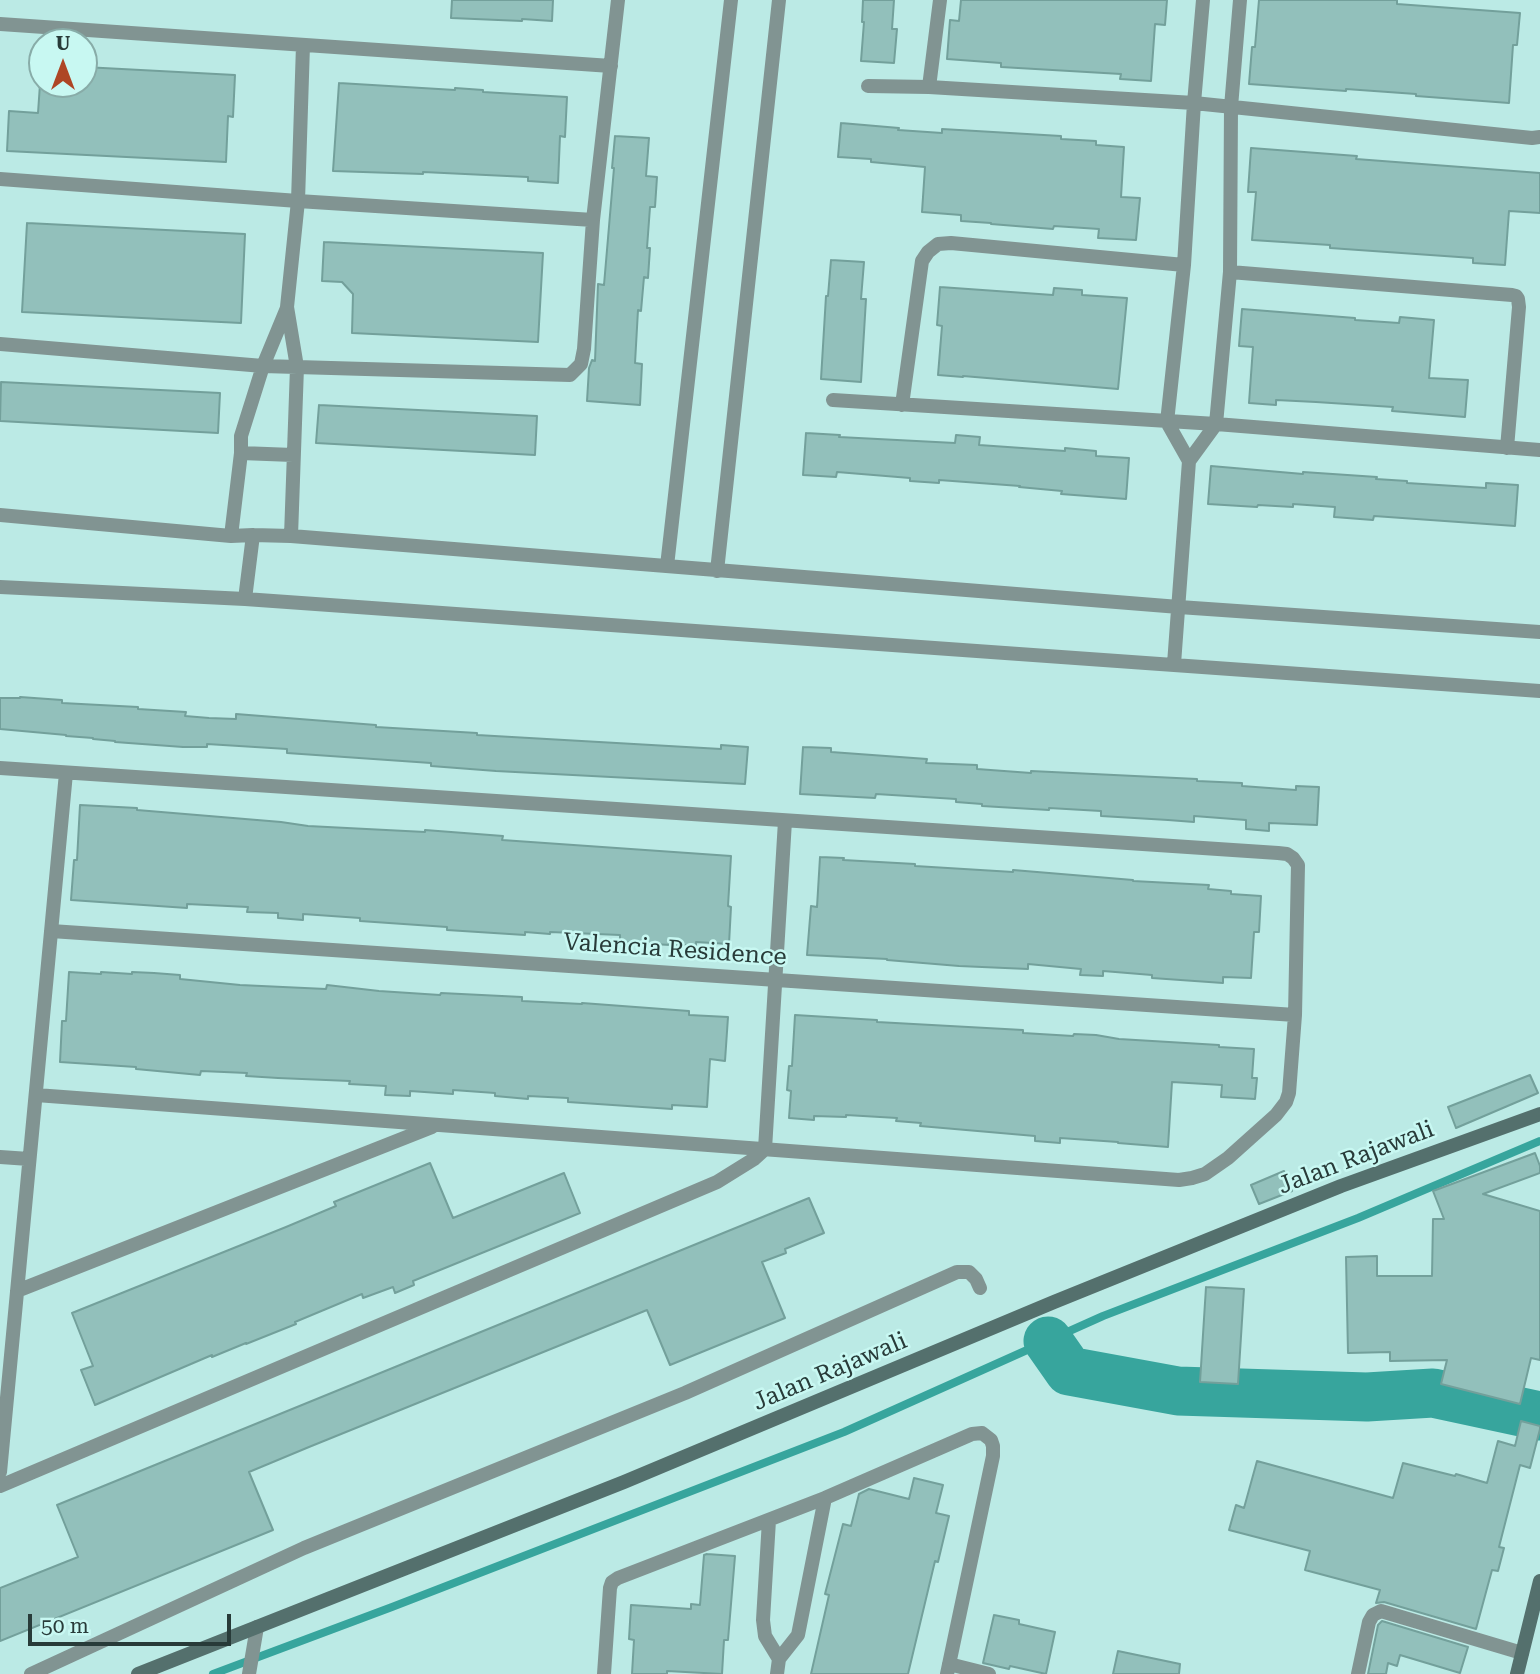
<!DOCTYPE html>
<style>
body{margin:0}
#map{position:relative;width:1540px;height:1674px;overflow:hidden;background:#bbeae5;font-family:"Roboto Serif",serif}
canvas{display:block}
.north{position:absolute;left:28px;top:28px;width:70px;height:70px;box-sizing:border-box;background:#c8f8f2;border:2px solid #88aca8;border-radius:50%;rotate:0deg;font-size:19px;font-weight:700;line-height:28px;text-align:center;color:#283b39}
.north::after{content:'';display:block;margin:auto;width:24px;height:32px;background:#ae4625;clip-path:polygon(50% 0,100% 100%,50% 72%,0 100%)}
.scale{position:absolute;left:28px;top:1614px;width:203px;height:32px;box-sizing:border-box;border:4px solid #283b39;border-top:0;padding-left:9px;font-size:21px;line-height:24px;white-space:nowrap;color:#283b39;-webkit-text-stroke:5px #c8f8f2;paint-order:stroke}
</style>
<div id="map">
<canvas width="1540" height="1674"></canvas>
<div class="north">U</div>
<div class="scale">50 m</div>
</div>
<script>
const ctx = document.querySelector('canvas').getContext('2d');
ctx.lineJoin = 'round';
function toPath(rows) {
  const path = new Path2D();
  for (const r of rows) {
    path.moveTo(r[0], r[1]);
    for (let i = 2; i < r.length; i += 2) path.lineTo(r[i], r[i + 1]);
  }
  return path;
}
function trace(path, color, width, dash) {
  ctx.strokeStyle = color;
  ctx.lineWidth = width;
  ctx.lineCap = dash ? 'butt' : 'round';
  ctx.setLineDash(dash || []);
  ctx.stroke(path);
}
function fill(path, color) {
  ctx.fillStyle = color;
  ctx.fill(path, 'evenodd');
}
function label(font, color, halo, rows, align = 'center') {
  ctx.font = font + ' "Roboto Serif",serif';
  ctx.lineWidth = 5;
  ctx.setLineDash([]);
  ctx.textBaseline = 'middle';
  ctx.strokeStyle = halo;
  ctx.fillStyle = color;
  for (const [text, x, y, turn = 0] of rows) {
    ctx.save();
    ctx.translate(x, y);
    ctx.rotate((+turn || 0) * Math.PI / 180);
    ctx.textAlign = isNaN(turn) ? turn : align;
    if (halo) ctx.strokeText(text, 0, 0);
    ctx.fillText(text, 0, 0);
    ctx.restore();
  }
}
const stream = toPath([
 [213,1674,392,1607,844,1432,1103,1316,1358,1218,1540,1141]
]);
const river = toPath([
 [1048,1341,1069,1371,1178,1391,1367,1397,1433,1393,1540,1416]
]);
const building = toPath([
 [452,0,553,0,552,21,522,19,522,21,451,18,452,0],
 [863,0,894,0,892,29,897,29,894,63,861,61,864,22,862,22,863,0],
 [961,0,1167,0,1165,25,1155,24,1151,81,1120,79,1121,74,1001,67,1001,63,947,59,950,20,959,21,961,0],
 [1259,0,1397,0,1397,4,1520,13,1517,45,1513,45,1509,103,1416,96,1416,94,1346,89,1346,91,1249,84,1252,47,1255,47,1259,0],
 [84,67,235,75,233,117,228,116,226,162,7,151,9,111,38,113,40,84,84,84,84,67],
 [339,83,455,90,455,88,483,90,483,92,567,97,565,137,560,136,558,183,528,181,528,177,423,172,423,174,333,171,339,83],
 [841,123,899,128,898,130,942,133,942,129,1061,136,1061,139,1096,141,1096,145,1124,147,1121,197,1140,198,1136,240,1098,238,1099,229,1054,226,1053,229,991,224,991,223,961,221,961,215,922,212,925,167,871,162,871,159,838,157,841,123],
 [615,136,649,138,646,176,657,177,655,207,650,207,647,248,650,248,648,278,644,277,641,311,638,310,635,363,642,364,640,405,587,401,589,368,592,360,595,361,598,284,604,285,614,168,612,168,615,136],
 [1251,148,1357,156,1356,159,1540,173,1540,213,1509,211,1505,265,1473,263,1473,258,1330,248,1330,245,1252,240,1256,192,1248,192,1251,148],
 [27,223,245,234,241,323,22,312,27,223],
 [324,242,543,253,538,342,352,333,353,294,342,282,322,281,324,242],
 [831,260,864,262,861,299,866,299,861,382,821,379,826,296,828,296,831,260],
 [940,287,1053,295,1054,288,1082,290,1082,295,1127,298,1118,389,963,376,963,377,938,375,942,326,937,325,940,287],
 [1242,309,1355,318,1355,320,1399,323,1400,317,1434,320,1429,378,1468,380,1465,417,1392,411,1393,407,1316,402,1276,400,1276,405,1249,403,1253,347,1239,346,1242,309],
 [1,382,220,393,218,433,0,421,1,382],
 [319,405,537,416,535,455,316,443,319,405],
 [806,433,840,435,839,437,955,443,956,435,980,437,979,445,1065,451,1065,448,1096,451,1096,456,1129,458,1126,499,1061,494,1062,491,1019,487,1020,486,939,480,939,483,910,481,910,478,837,472,836,477,803,475,806,433],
 [1211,466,1303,474,1303,472,1377,477,1376,479,1407,481,1407,483,1486,488,1486,483,1518,485,1515,526,1374,516,1373,520,1334,517,1335,507,1293,504,1293,507,1258,505,1257,507,1208,504,1211,466],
 [20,697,62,700,62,703,138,707,138,709,186,712,185,716,209,718,236,719,236,714,376,725,376,727,477,733,477,735,721,749,721,745,748,747,745,784,496,771,431,766,431,763,287,753,287,749,207,744,207,747,183,747,115,742,115,741,93,739,93,738,66,736,66,735,0,729,0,698,20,698,20,697],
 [803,747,831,748,831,752,927,759,926,763,977,765,977,769,1031,773,1031,771,1197,779,1197,781,1242,783,1242,786,1296,790,1296,786,1319,787,1317,825,1269,823,1269,831,1246,829,1246,820,1194,816,1194,822,1168,820,1101,816,1101,811,1049,808,1049,810,982,806,982,804,956,802,956,799,876,794,875,798,800,794,803,747],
 [80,805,137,808,137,810,281,822,308,826,425,832,425,830,503,836,502,840,731,856,728,906,731,907,729,944,696,942,696,946,671,944,670,945,620,942,620,935,550,932,550,934,525,932,525,935,447,930,447,927,360,921,360,918,303,914,303,920,278,918,278,913,247,912,248,907,187,904,187,908,71,900,74,860,77,860,80,805],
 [820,857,844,858,843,860,915,864,915,866,1013,872,1013,870,1133,880,1133,881,1209,885,1208,889,1231,891,1231,894,1261,896,1259,932,1254,932,1251,978,1223,977,1223,983,1152,978,1152,975,1103,971,1103,976,1080,975,1081,969,1028,964,1028,969,959,966,887,960,887,959,807,955,811,906,817,907,820,857],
 [69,972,101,974,101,972,132,974,132,972,154,973,180,975,180,979,240,985,326,989,327,985,379,991,440,995,441,993,522,997,522,1001,582,1004,582,1003,689,1011,689,1015,728,1017,725,1061,710,1059,707,1107,672,1105,672,1109,568,1102,568,1098,528,1096,528,1099,495,1096,495,1093,453,1090,453,1094,410,1091,410,1096,385,1095,386,1086,349,1084,350,1081,278,1078,246,1076,247,1073,201,1071,200,1075,136,1069,136,1067,60,1062,62,1021,66,1021,69,972],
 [795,1015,877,1020,877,1022,1023,1030,1023,1033,1073,1036,1074,1034,1096,1035,1119,1039,1219,1045,1219,1047,1254,1049,1252,1078,1257,1078,1255,1099,1221,1097,1222,1085,1172,1082,1168,1147,1118,1143,1118,1142,1060,1138,1060,1143,1035,1141,1035,1136,920,1126,921,1123,896,1121,897,1118,846,1115,846,1117,814,1116,814,1120,789,1118,791,1091,787,1090,789,1066,792,1066,795,1015],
 [1530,1075,1538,1093,1456,1128,1448,1107,1530,1075],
 [1535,1153,1540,1166,1540,1173,1483,1194,1540,1211,1540,1360,1531,1358,1520,1404,1441,1384,1447,1360,1390,1361,1390,1352,1348,1353,1346,1257,1377,1256,1377,1276,1432,1276,1433,1219,1444,1219,1433,1191,1535,1153],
 [430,1163,453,1218,564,1173,580,1213,413,1281,414,1285,395,1293,393,1287,363,1298,362,1294,295,1322,296,1324,246,1344,246,1343,212,1357,212,1355,95,1405,81,1370,93,1366,72,1313,286,1227,336,1206,334,1202,430,1163],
 [1284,1171,1292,1191,1259,1204,1251,1185,1284,1171],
 [809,1198,824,1233,785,1249,786,1253,762,1262,785,1318,670,1365,647,1310,309,1447,249,1472,273,1530,0,1641,0,1588,78,1557,57,1505,809,1198],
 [1206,1287,1244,1289,1238,1384,1200,1382,1206,1287],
 [1521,1421,1540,1426,1540,1429,1530,1468,1520,1465,1499,1547,1504,1548,1498,1571,1492,1570,1476,1629,1384,1602,1376,1603,1380,1590,1305,1570,1310,1551,1229,1530,1236,1505,1244,1508,1257,1461,1393,1498,1403,1463,1455,1476,1456,1474,1487,1483,1498,1441,1515,1446,1521,1421],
 [914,1478,943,1485,936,1513,949,1516,938,1562,935,1561,908,1674,811,1674,829,1595,825,1594,843,1524,851,1526,859,1494,869,1489,909,1499,914,1478],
 [707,1554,735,1556,728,1640,724,1640,722,1674,667,1671,667,1674,632,1674,634,1640,629,1639,631,1605,691,1609,691,1604,700,1605,704,1555,707,1554],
 [994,1615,1019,1620,1019,1624,1055,1632,1046,1674,1010,1666,1009,1669,983,1663,994,1615],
 [1382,1621,1468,1647,1460,1673,1400,1655,1397,1666,1388,1663,1386,1674,1368,1674,1378,1625,1382,1621],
 [1118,1651,1180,1664,1179,1674,1113,1674,1118,1651]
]);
const street = toPath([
 [0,24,611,66],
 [868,86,929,87,1194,103,1532,138,1540,137],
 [929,87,940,0],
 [0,179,298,201,593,220],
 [1230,272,1512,295,1516,296,1518,299,1519,307,1507,448],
 [0,344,263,366,570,375,581,364,584,349,593,220,618,0],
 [833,400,1216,424,1540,450],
 [902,405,922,261,928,252,938,244,951,243,1184,265],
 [241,453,293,455],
 [1189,461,1167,422,1184,265,1194,103,1203,0],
 [0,515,231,536,253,535,291,536,1179,607,1540,632],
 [231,536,241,453,241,436,263,366,287,308],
 [291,536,297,367,287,307,298,201,303,45],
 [667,566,731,0],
 [717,571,779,0],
 [0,587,245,599,1540,691],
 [245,599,253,535],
 [1174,664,1189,461,1216,424,1230,272,1231,107,1240,0],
 [0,768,1278,853,1287,854,1293,858,1298,865,1295,1015,1289,1093,1286,1102,1276,1115,1228,1158,1205,1174,1192,1178,1179,1180,36,1095],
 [51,931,1295,1015],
 [0,1157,29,1159],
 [17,1291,432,1127],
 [0,1472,66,773],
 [0,1486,717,1182,754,1159,765,1149,785,821],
 [769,1520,763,1620,765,1636,779,1659],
 [949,1664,989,1674],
 [31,1674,304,1548,685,1393,957,1272,969,1272,976,1279,980,1288],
 [249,1674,257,1627],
 [604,1674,610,1588,612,1582,618,1578,825,1498,972,1434,982,1433,991,1440,993,1446,993,1456,947,1674],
 [777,1674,779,1659,798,1635,825,1498],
 [1358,1674,1369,1622,1373,1615,1381,1611,1522,1653]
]);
const secondary = toPath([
 [138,1674,624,1482,1054,1302,1341,1186,1540,1114],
 [1517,1674,1540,1581]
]);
const streetNames = [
 ["Valencia Residence",675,950,4],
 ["Jalan Rajawali",1356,1158,-21],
 ["Jalan Rajawali",830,1372,-23]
];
trace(stream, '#37a59d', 8);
trace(river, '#37a59d', 49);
fill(building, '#92c0bb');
trace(building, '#73a09b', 2);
trace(street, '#819492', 14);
trace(secondary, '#54706d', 14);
label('24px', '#283b39', '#c8f8f2', streetNames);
</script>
